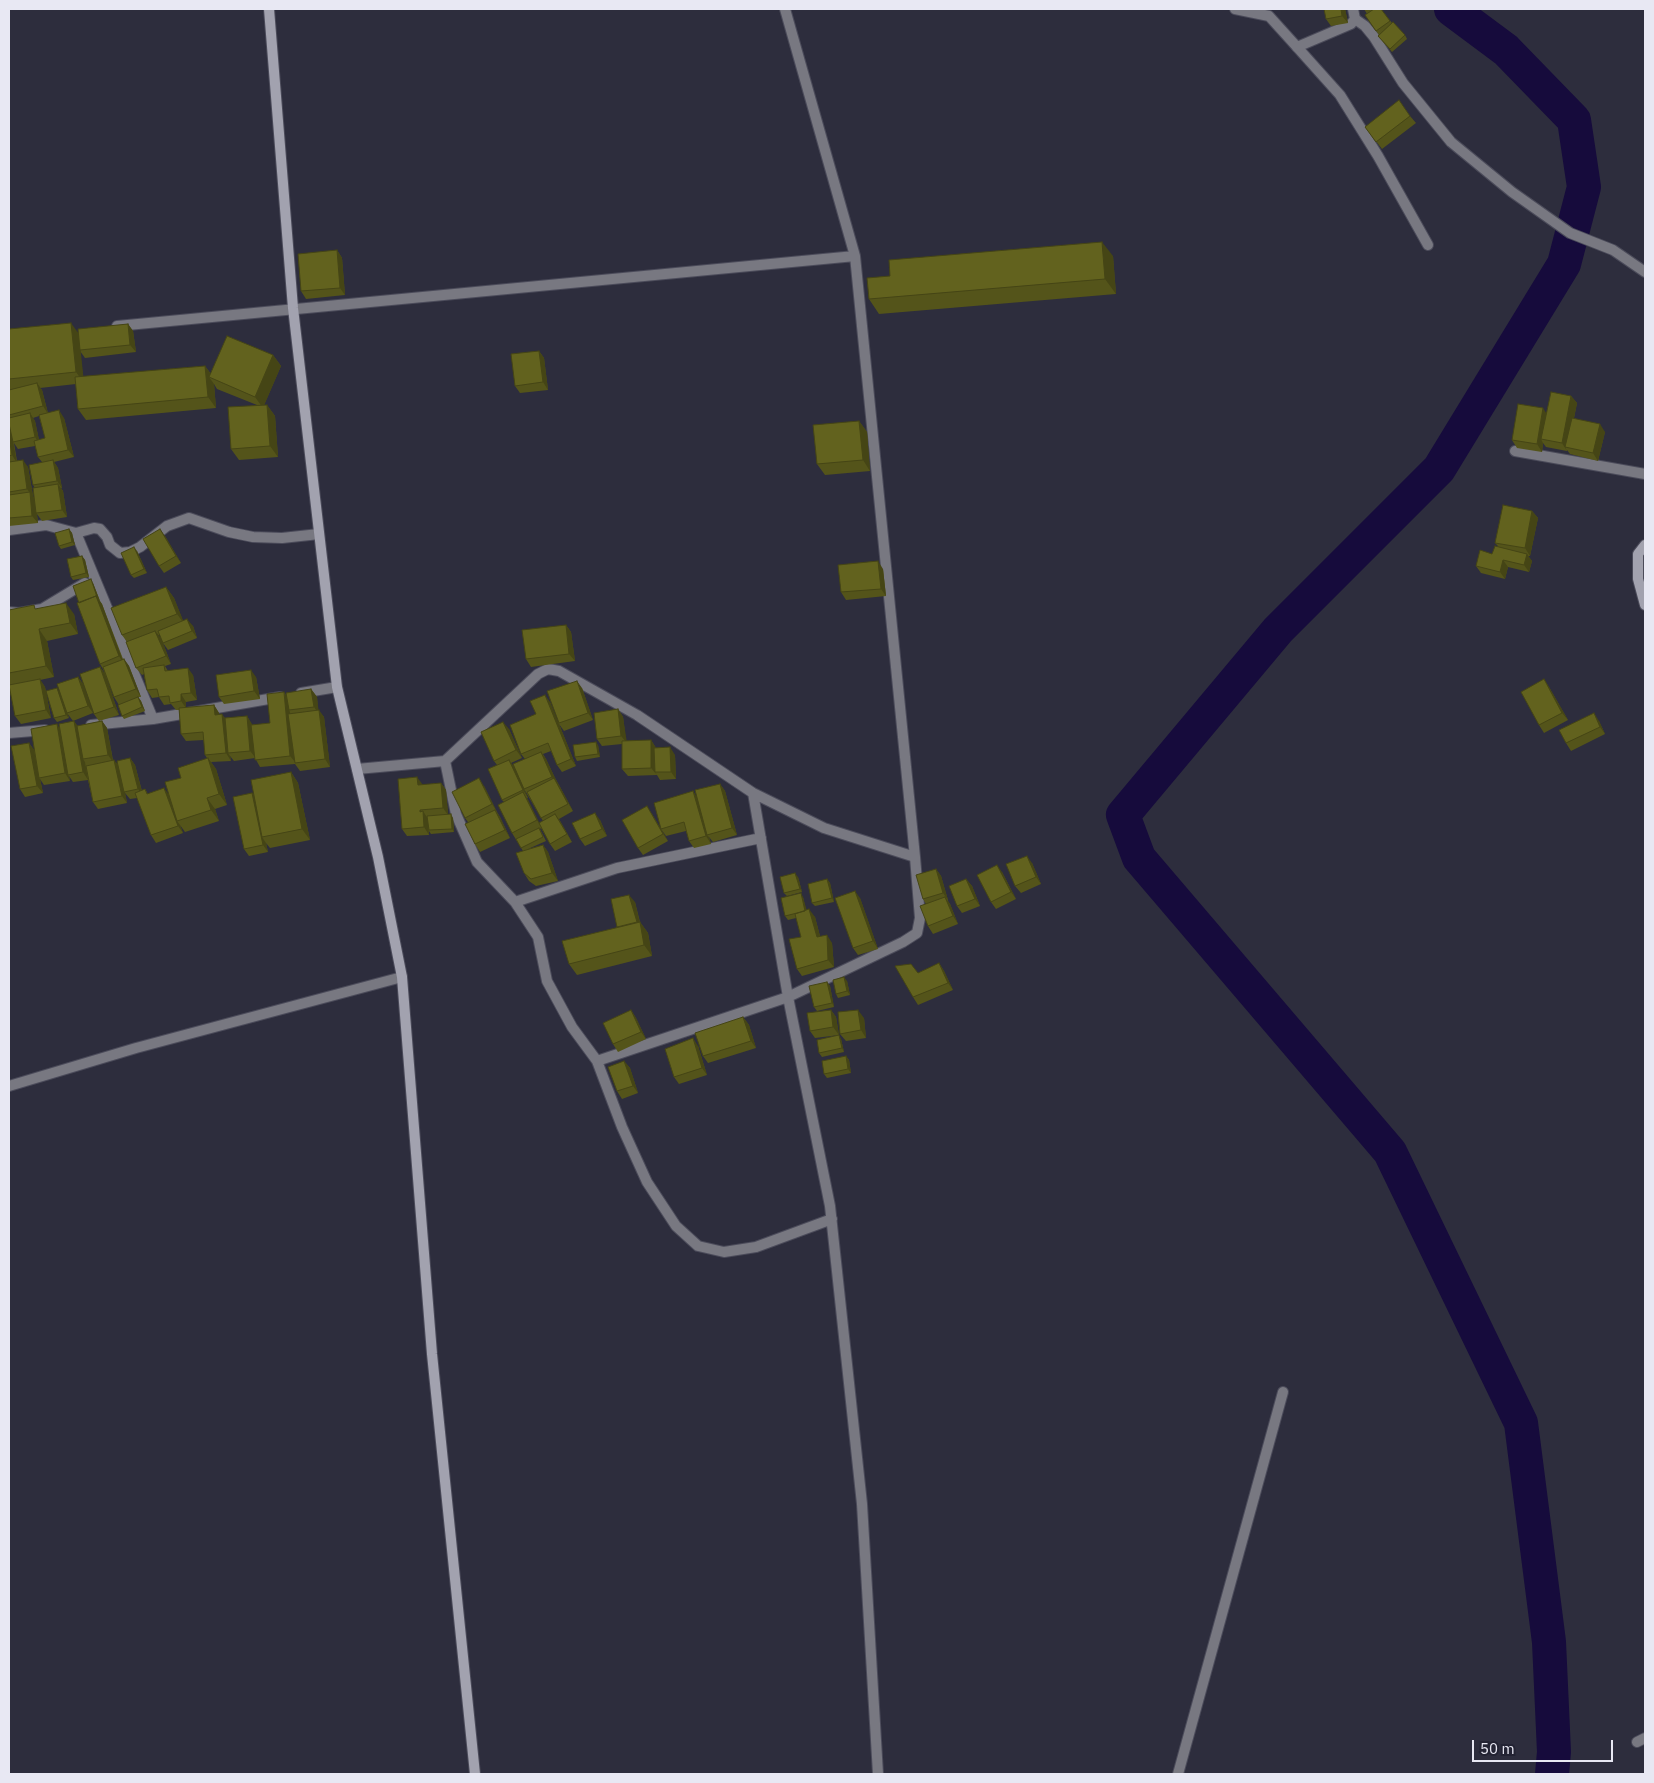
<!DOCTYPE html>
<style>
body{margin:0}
#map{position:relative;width:1654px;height:1783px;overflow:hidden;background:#2d2d3d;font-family:"IBM Plex Sans",sans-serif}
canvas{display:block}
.frame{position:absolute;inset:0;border:10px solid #e8e8f3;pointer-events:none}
.scale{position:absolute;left:1472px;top:1740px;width:141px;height:22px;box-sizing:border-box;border:2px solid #e8e8f3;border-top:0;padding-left:6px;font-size:15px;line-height:18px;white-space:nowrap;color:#e8e8f3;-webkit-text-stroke:4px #232333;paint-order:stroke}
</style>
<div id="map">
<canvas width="1654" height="1783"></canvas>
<div class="frame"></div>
<div class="scale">50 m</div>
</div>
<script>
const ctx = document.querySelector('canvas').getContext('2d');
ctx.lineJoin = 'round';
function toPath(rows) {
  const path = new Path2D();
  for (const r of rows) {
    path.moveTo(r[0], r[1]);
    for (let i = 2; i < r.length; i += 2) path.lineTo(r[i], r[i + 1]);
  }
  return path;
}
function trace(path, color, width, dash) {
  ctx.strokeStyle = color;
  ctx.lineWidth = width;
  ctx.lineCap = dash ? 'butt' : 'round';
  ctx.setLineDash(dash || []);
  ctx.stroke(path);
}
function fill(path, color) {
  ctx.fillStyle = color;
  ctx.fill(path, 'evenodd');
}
const river = toPath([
 [1451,9,1506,50,1574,120,1584,187,1564,264,1439,469,1278,630,1123,815,1139,858,1390,1152,1521,1423,1549,1642,1554,1752,1552,1774]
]);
const lane = toPath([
 [1355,19,1365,26,1374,37,1403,83,1451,142,1512,192,1570,233,1613,250,1645,272],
 [1297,47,1340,95,1378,156,1428,245],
 [1637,1742,1645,1738]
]);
const street = toPath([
 [1235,9,1269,16,1297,47,1351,24,1355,19,1353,9],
 [117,326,855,256],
 [1515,451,1645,474],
 [9,530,46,525,76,533,153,719],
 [76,533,94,528,100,529,107,537,110,545,120,553,130,552,140,547,167,526,189,518,229,532,253,537,282,538,319,534],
 [9,612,19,613,42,609,85,583],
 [301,693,337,687],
 [91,725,153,719,280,697],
 [9,733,45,730],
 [445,761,456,814,477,862,515,902,538,937,547,981,572,1027,597,1061,622,1127,647,1182,676,1226,698,1246,724,1252,756,1247,832,1219],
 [357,769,445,761,538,674,548,669,559,671,637,715,753,793,824,828,915,857],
 [753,793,788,997,830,1206,862,1504,878,1774],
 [515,902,617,868,761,838],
 [597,1061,788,997,903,942,917,933,920,918,915,857,855,256,785,9],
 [9,1086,136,1048,402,977],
 [1178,1774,1283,1392]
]);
const secondary = toPath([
 [269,9,293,308,337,687,378,857,402,977,432,1354,475,1774],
 [1645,545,1638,554,1638,579,1645,605]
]);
const wall = toPath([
 [1345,9,1348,23,1331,26,1326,19],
 [1364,9,1381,9,1392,23,1405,35,1407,39,1392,52,1378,36,1379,35,1365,15,1367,14],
 [1410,116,1416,123,1382,149,1365,127],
 [337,250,342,258,345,295,306,299,301,291],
 [1113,256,1116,294,879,314,869,299,890,276],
 [128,324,133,331,136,352,85,358,80,351,83,377,205,366,211,374,273,355,281,366,264,405,267,405,275,416,278,457,239,460,231,449,257,405,217,389,214,384,216,408,86,420,78,409,76,384,40,388,42,390,48,413,64,418,74,457,54,462,58,468,62,488,61,488,63,491,67,517,42,521,37,514,38,523,9,526,9,329,78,333],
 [39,416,45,438,39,440,35,421,33,418],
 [14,443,18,449,35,446,38,457,42,462,33,485,35,488,34,498,33,496,28,467,17,461],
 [539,351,544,358,548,390,520,393,515,386],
 [1571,396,1577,403,1574,418,1605,432,1598,461,1570,454,1567,450,1567,451,1546,447,1543,443,1542,452,1517,448,1512,440,1546,413],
 [859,421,867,432,870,471,825,475,817,464],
 [1532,511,1538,518,1530,556,1528,556,1532,561,1529,572,1508,567,1505,579,1481,573,1476,566,1492,554,1498,546,1495,543],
 [69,529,72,533,75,545,61,549,59,546],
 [165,536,181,563,164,573,159,566],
 [137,551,147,573,134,578,131,575],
 [82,556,85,560,89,577,73,580,71,577],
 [883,569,886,596,846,600,841,592],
 [93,583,100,601,102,604,123,659,124,659,129,666,141,697,138,697,141,701,145,711,124,719,122,716,119,705,114,697,103,669,100,664,79,603],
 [166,587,174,598,183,621,193,626,197,638,168,650,163,643,160,635,158,635,161,638,171,664,165,666,168,671,193,675,197,700,186,702,186,708,214,705,219,713,219,714,225,718,247,716,252,725,270,723,287,697,311,689,317,697,318,710,324,717,330,767,300,771,295,764,260,767,255,758,234,761,230,756,231,761,211,762,216,769,227,805,215,809,219,821,185,832,180,825,183,833,156,843,151,835,137,798,130,799,125,793,127,803,98,809,93,802,88,780,73,782,69,776,70,781,44,785,40,779,43,793,25,797,20,789,29,743,34,750,60,730,74,721,77,726,102,721,107,728,113,760,118,765,130,758,135,765,142,791,145,789,148,794,169,794,181,778,207,758,205,755,204,740,186,741,181,734,179,710,176,710,171,704,164,705,159,697,152,698,147,690,144,674,142,675,136,668,127,642,122,635],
 [37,609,74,614,78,634,47,641,54,677,40,680,45,687,51,718,21,724,15,716,9,686,9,610],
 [566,625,571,632,575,661,531,667,526,659],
 [100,667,105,674,119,715,99,721,94,714],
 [78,677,83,684,93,713,73,721,67,713,62,697,69,718,57,722,54,718,60,691],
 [256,677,260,699,224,704,219,697],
 [1544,679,1549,687,1568,720,1544,733,1539,725],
 [582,688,593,720,564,731,559,724,576,766,562,772,557,765,551,751,543,754,546,759,555,778,559,785,573,811,559,819,572,842,555,851,550,844,541,828,540,829,546,841,528,849,543,845,548,852,558,881,536,886,529,881,524,873,523,851,512,833,504,802,502,800,497,765,494,761,509,729,522,758,511,763,514,767,528,798,527,798,539,823,543,821,524,789,525,759,521,754,536,714,550,702,558,722],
 [618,709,623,717,626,741,651,740,656,748,675,755,676,779,660,780,657,775,628,776,622,769,622,744,602,746,597,739],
 [1599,721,1605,734,1571,751,1566,743],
 [598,745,600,757,577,761,575,757],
 [291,772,298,783,310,840,270,848,266,843,268,852,249,856,244,849,252,793,254,795],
 [441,783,446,790,448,814,453,818,454,832,431,834,429,831,429,835,407,836,402,829,423,785],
 [720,784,725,791,737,835,713,842,709,837,711,844,694,848,689,841,686,831,666,836,661,829,693,791,697,798],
 [484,786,497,812,500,817,510,838,480,852,475,844,468,822,465,818],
 [652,814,668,841,643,855,638,848],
 [600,820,607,836,585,846,580,839],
 [1032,863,1041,884,1021,893,1015,886],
 [936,869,941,876,948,900,948,901,950,904,958,924,933,934,928,926,926,904,923,899],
 [1002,872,1016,899,996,909,991,902],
 [798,877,802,892,787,896,784,893],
 [827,879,830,883,834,902,815,906,812,903],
 [966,879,972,886,980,906,962,913,957,906],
 [803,897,806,910,815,917,820,936,832,943,834,967,802,976,797,969,801,937,796,918,788,920,785,916],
 [860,898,878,949,858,955,853,948],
 [635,902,640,922,648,933,652,956,577,975,569,964,617,927],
 [939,963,944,971,953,990,918,1005,913,997,918,973],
 [847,981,850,995,838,998,836,994],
 [827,982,830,986,834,1007,817,1011,814,1007],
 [631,1010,636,1018,646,1039,618,1052,613,1044],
 [831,1010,836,1017,839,1035,815,1038,810,1031],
 [743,1017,749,1025,756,1048,708,1063,703,1056],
 [864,1018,866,1038,846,1041,840,1034],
 [841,1039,844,1052,822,1057,819,1053],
 [698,1046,707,1075,679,1084,674,1077],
 [846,1056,849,1060,851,1073,827,1078,824,1074],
 [624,1061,630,1068,638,1093,622,1099,617,1091]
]);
const shadedWall = toPath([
 [1341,9,1345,9,1348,23,1342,16],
 [1102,242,1113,256,1116,294,1105,279],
 [337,250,342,258,345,295,340,288],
 [71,323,79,334,84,383,76,372],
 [128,324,133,331,136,352,130,345],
 [539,351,544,358,548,390,543,382],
 [273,355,281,366,263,408,255,397],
 [205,366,213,377,209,377,214,384,216,408,208,397],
 [37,383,42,390,48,414,43,406],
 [1571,396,1577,403,1568,448,1565,447,1567,451,1562,443],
 [267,405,275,416,278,457,270,446],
 [1543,408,1548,416,1541,439,1543,443,1542,452,1537,444],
 [59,410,64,418,74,457,68,450],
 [30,413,35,421,40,445,35,437],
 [859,421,867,432,870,471,863,460],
 [9,424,11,430,17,463,12,455,9,437],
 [1600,424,1605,432,1598,461,1593,453],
 [23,460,28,467,33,496,35,500,38,523,32,516,30,493,27,489],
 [53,460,58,468,62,488,57,481],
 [58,484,63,491,67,517,62,510],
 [1532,511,1538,518,1530,556,1525,548],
 [69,529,72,533,75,545,72,542],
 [160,529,165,536,181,563,176,556],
 [134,547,137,551,147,573,144,569],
 [1527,554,1532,561,1529,572,1524,565],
 [82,556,85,560,89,577,86,573],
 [1503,560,1508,567,1505,579,1500,572],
 [878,561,883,569,886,596,881,589],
 [91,579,93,583,100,601,97,597],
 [166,587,174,598,185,625,177,614],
 [96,596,102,604,124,664,119,656],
 [66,603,74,614,78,634,70,623],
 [187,619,193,626,197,638,192,631],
 [566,625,571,632,575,661,569,654],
 [39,629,47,641,54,677,46,666],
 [155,631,161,638,171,664,166,656],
 [124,659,129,666,141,697,136,689],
 [100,667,105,674,119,715,114,707],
 [188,668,193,675,197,700,191,693],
 [251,670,256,677,260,699,254,691],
 [78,677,83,684,93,713,88,706],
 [40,679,45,687,51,718,46,710],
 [1544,679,1549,687,1568,720,1562,713],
 [577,681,582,688,593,720,588,713],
 [57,688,60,692,69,718,66,715],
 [311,689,317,697,319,714,314,707],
 [284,692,289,700,289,710,290,712,296,763,290,756],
 [181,694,186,702,186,708,181,701],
 [545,695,550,702,576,766,571,759],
 [138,697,141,701,145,711,142,707],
 [214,705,219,713,220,722,215,715],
 [618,709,623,717,627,743,621,736],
 [319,710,324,717,330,767,325,759],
 [1594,713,1599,721,1605,734,1600,727],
 [222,714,228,722,228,753,230,756,231,761,226,753],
 [247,716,252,724,256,758,250,751],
 [74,721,80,729,83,759,85,762,88,780,83,772],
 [102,721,107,728,113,762,108,755],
 [503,722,509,729,522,758,516,750],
 [57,724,62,732,68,775,69,776,70,781,65,773],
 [651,740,656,748,655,772,657,775,651,768],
 [596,742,598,745,600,757,598,754],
 [29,743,34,750,39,778,40,779,43,793,37,786],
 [670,747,675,755,676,779,671,772],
 [541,752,546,759,555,778,559,785,573,811,552,777],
 [130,758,135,765,143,796,138,789],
 [208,758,216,769,227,805,219,794],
 [114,760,120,767,127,803,122,796],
 [509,760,514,767,528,798,523,790],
 [291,772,298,783,310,840,302,829],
 [417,777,423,785,418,785],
 [479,778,484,786,497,812,492,804],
 [441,783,446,790,448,815,443,808],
 [720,784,725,791,737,835,732,828],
 [164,788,170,796,177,821,180,825,183,833,178,826],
 [693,791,698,799,707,835,709,837,711,844,706,836],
 [523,792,528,800,542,828,537,820],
 [252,793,257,800,262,837,266,843,268,852,263,845],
 [207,798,215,809,219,821,211,810],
 [647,806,652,814,668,841,663,834],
 [420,810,423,815,423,811,428,819,429,835,424,827],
 [495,810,500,817,510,838,505,830],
 [595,813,600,820,607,836,602,829],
 [451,814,453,818,454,832,452,829],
 [555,814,560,821,572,842,567,834],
 [543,845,548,852,558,881,552,873],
 [1027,856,1032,863,1041,884,1036,877],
 [997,865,1002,872,1016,899,1011,892],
 [936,869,941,876,948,900,943,893],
 [795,873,798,877,802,892,800,889],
 [827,879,830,883,834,902,832,898],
 [966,879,972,886,980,906,975,899],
 [855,891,860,898,878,949,873,941],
 [801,893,803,897,808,915,805,911],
 [629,895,635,902,641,928,640,922,648,933,652,956,644,945,637,922],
 [945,897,950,904,958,924,953,916],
 [809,909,815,917,822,944,817,937],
 [827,935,832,943,834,967,828,960],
 [939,963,944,971,953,990,948,983],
 [844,977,847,981,850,995,847,991],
 [827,982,830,986,834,1007,832,1003],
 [631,1010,636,1018,646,1039,641,1032],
 [831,1010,836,1017,839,1035,833,1027],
 [858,1010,864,1018,866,1038,861,1030],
 [743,1017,749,1025,756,1048,751,1041],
 [839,1035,841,1039,844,1052,842,1048],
 [693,1038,698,1046,707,1075,702,1068],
 [846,1056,849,1060,851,1073,848,1069],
 [624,1061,630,1068,638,1093,633,1086]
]);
const building = toPath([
 [1324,9,1341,9,1342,16,1326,19,1324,9],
 [1374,9,1381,9,1390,21,1376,31,1365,15,1374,9],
 [1393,22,1405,35,1390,49,1378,36,1393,22],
 [1399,100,1410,116,1376,142,1365,127,1399,100],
 [1102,242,1105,279,869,299,867,278,890,276,889,260,1102,242],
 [337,250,340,288,301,291,298,254,337,250],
 [71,323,76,372,9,379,9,329,71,323],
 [128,324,130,345,80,350,78,329,128,324],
 [227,336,273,355,255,397,209,377,227,336],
 [539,351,543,382,515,386,511,354,539,351],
 [205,366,208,397,78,409,75,377,205,366],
 [37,383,43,406,9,415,9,390,37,383],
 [1551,392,1571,396,1562,443,1541,439,1551,392],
 [1518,404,1543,408,1537,444,1512,440,1518,404],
 [267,405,270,446,231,449,228,407,267,405],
 [59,410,68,450,38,457,34,441,45,438,39,415,59,410],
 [30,413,35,437,13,442,9,424,9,418,30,413],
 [1572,418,1600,424,1593,453,1565,447,1572,418],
 [859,421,863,460,817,464,813,425,859,421],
 [9,437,12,455,9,456,9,437],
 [23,460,27,489,9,492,9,462,23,460],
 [53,460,57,481,33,485,29,465,53,460],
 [58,484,62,510,36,513,33,488,58,484],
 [30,492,32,516,9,518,9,495,30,492],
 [1503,505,1532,511,1525,548,1495,543,1503,505],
 [69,529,72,542,59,546,55,533,69,529],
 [160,529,176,556,159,566,143,539,160,529],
 [1495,546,1527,554,1524,565,1503,560,1500,572,1476,566,1480,550,1492,554,1495,546],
 [134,547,144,569,131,575,121,553,134,547],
 [82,556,86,573,71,577,67,559,82,556],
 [878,561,881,589,841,592,838,565,878,561],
 [91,579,97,597,96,596,79,603,73,586,91,579],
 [166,587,177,614,122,635,111,608,166,587],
 [96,596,119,656,100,664,77,603,96,596],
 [66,603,70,623,39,629,46,666,9,673,9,610,34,605,35,609,66,603],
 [187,619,192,631,163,643,158,631,187,619],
 [566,625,569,654,526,659,522,630,566,625],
 [155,631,166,656,136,668,126,642,155,631],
 [124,659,136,689,114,697,103,667,124,659],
 [164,665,165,671,188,668,191,693,181,694,181,701,170,703,169,696,159,697,157,689,147,690,143,668,164,665],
 [100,667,114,707,94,714,80,674,100,667],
 [251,670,254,691,219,697,216,675,251,670],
 [78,677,88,706,67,713,57,684,78,677],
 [40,679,46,710,15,716,9,685,40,679],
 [1544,679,1562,713,1539,725,1521,692,1544,679],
 [577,681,588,713,559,723,547,691,577,681],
 [57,688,66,715,54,718,46,691,57,688],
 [311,689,314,707,289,710,286,693,311,689],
 [284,692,290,756,255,760,251,725,270,723,267,694,284,692],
 [545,695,571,759,557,765,548,743,521,754,510,725,536,714,530,701,545,695],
 [138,697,142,707,122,716,118,705,138,697],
 [214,705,215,715,222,714,226,753,205,755,203,732,181,734,179,708,214,705],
 [618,709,621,736,597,739,594,713,618,709],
 [319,710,325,759,295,763,288,714,319,710],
 [1594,713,1600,727,1566,743,1559,730,1594,713],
 [247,716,250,751,228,753,225,718,247,716],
 [74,721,83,772,68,775,59,724,74,721],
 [102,721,108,755,83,759,77,726,102,721],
 [503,722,516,750,494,761,481,732,503,722],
 [57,724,65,773,39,778,31,729,57,724],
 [651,740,651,768,622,769,622,741,651,740],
 [596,742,598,754,575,757,573,745,596,742],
 [29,743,37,786,20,789,11,746,29,743],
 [670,747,671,772,655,772,654,748,670,747],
 [541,752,552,777,524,789,513,764,541,752],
 [130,758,138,789,124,792,117,761,130,758],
 [208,758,219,794,207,798,211,810,177,821,165,782,181,778,178,768,208,758],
 [114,760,122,796,93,802,86,766,114,760],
 [509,760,523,790,502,800,488,769,509,760],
 [291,772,302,829,262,837,251,780,291,772],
 [417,777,418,785,441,783,443,808,420,810,420,812,423,811,424,827,402,829,398,779,417,777],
 [479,778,492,804,465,818,452,792,479,778],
 [554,778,568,804,541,818,527,792,554,778],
 [720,784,732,828,707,835,695,790,720,784],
 [164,788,178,826,151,835,135,793,145,789,147,794,164,788],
 [693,791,706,836,689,841,684,822,661,829,654,803,693,791],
 [523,792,537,820,512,833,498,805,523,792],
 [252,793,263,845,244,849,233,797,252,793],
 [647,806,663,834,638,848,622,820,647,806],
 [495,810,505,830,475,844,465,824,495,810],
 [595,813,602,829,580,839,572,823,595,813],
 [451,814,452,829,429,830,427,816,451,814],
 [555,814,567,834,550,844,539,823,555,814],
 [539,828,543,837,521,848,516,839,539,828],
 [543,845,552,873,531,879,524,873,516,853,543,845],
 [1027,856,1036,877,1015,886,1006,864,1027,856],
 [997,865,1011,892,991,902,977,875,997,865],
 [936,869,943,893,923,899,916,875,936,869],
 [795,873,800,889,784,893,780,877,795,873],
 [827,879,832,898,812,903,808,884,827,879],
 [966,879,975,899,957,906,949,886,966,879],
 [855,891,873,941,853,948,835,898,855,891],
 [801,893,805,911,785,916,781,898,801,893],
 [629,895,637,922,617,927,611,899,629,895],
 [945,897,953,916,928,926,920,906,945,897],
 [809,909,817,937,827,935,828,960,797,969,789,939,801,937,795,914,809,909],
 [640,922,644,945,569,964,562,941,640,922],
 [939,963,948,983,913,997,895,966,911,964,918,973,939,963],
 [844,977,847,991,836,994,833,980,844,977],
 [827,982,832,1003,814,1007,809,986,827,982],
 [631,1010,641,1032,613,1044,603,1023,631,1010],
 [831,1010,833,1027,810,1031,807,1013,831,1010],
 [858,1010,861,1030,840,1034,838,1012,858,1010],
 [743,1017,751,1041,703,1056,695,1033,743,1017],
 [839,1035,842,1048,819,1053,817,1040,839,1035],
 [693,1038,702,1068,674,1077,665,1049,693,1038],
 [846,1056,848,1069,824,1074,822,1061,846,1056],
 [624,1061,633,1086,617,1091,608,1067,624,1061]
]);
trace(river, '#160b3c', 34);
trace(lane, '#4b4b5a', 12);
trace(street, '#4b4b5a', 12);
trace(secondary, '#4b4b5a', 12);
trace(lane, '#787881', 10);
trace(street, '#787881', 10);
trace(secondary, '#a2a2af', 10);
fill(wall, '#54541a');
fill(shadedWall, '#454515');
fill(building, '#62621e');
trace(building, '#454515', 1);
</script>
